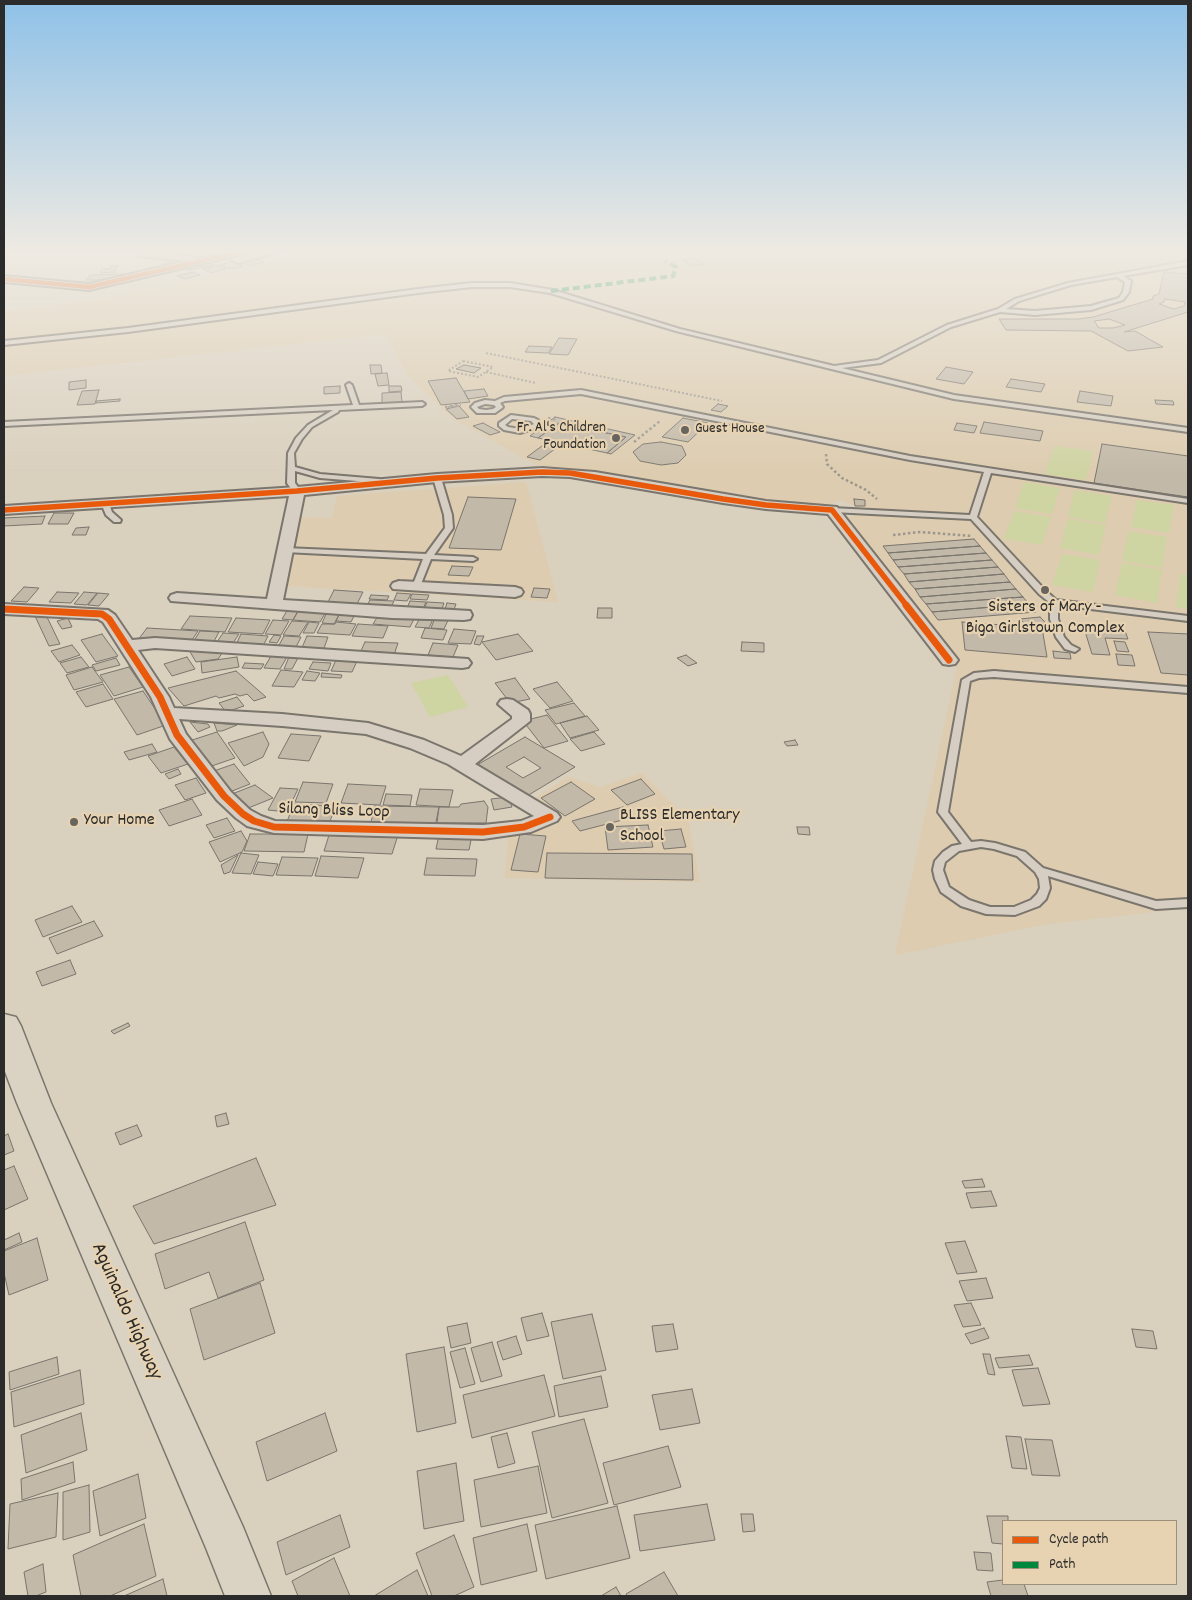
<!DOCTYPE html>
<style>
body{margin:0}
#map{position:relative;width:1192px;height:1600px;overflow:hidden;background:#dad0be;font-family:Dekko,sans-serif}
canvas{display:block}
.frame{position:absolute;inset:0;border:5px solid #2b2b2b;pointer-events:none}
.legend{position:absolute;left:1002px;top:1520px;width:175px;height:65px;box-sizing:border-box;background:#e7d3b1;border:1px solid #9c907b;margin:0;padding:6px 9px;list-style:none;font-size:15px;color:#2b2b2b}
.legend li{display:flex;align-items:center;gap:10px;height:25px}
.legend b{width:25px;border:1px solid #9c907b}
</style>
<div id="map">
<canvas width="1192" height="1600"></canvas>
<div class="frame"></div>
<ul class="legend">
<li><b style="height:6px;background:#e8590c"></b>Cycle path</li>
<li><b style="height:6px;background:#00873e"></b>Path</li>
</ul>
</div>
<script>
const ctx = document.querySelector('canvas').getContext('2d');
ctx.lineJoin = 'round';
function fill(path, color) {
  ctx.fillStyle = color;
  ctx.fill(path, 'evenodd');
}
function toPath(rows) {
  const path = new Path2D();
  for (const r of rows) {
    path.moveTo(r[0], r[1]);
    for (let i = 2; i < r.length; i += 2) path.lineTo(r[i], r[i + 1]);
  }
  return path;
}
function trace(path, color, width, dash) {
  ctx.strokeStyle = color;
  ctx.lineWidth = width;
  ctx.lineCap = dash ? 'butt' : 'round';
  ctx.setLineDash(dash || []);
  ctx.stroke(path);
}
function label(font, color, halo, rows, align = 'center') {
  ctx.font = font + ' Dekko,sans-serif';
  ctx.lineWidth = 4.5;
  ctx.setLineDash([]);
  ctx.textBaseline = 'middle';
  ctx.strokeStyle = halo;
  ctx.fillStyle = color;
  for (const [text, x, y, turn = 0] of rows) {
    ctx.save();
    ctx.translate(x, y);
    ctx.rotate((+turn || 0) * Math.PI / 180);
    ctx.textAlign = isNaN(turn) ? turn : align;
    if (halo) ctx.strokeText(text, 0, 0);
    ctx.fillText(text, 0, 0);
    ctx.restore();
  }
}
const built = toPath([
 [306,250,1188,250,1188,908,1047,924,895,955,958,662,845,519,857,514,857,507,841,500,828,505,725,495,600,473,571,469,542,468,453,419,407,375,386,334,4,376,4,311,79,302,157,289],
 [526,482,558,602,286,586,301,517,332,518,337,496],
 [642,773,688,819,700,882,505,878,509,834,556,818,533,799,568,777,600,787]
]);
const green = toPath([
 [1054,446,1093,451,1086,480,1045,474],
 [1024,482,1060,488,1052,514,1015,508],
 [1075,490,1112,496,1105,523,1068,517],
 [1137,500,1174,505,1169,533,1131,527],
 [1014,511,1051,517,1042,545,1004,539],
 [1068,519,1106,525,1099,555,1060,548],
 [1128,531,1167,537,1162,568,1122,561],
 [1062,554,1100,560,1093,592,1052,585],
 [1122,563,1162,570,1157,603,1115,595],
 [1180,574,1188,575,1188,609,1176,607],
 [448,675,468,707,430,717,411,683]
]);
const building = toPath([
 [253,257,264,262,250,266,239,261,253,257],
 [694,258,704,264,692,266,682,260,694,258],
 [171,259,189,261,172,267,160,266,171,259],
 [207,261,214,265,190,270,183,267,207,261],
 [234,261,243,266,230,269,220,265,234,261],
 [218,265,226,269,211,273,203,269,218,265],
 [111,266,117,266,115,272,100,273,102,269,110,269,111,266],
 [192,272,200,275,185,279,177,276,192,272],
 [1164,272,1188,274,1188,312,1124,332,1135,331,1163,347,1128,351,1091,331,1006,330,999,319,1079,319,1093,317,1153,299,1153,296,1159,294,1164,272],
 [1165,299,1185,302,1184,306,1174,309,1159,304,1164,302,1165,299],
 [1109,319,1125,325,1113,328,1099,328,1094,321,1109,319],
 [123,274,119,280,86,280,90,275,123,274],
 [559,338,577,339,568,355,549,354,559,338],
 [529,346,552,347,548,353,525,352,529,346],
 [370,365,381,365,382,373,371,374,370,365],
 [464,365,481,368,474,373,456,369,464,365],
 [946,367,973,372,964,384,936,379,946,367],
 [387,373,389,385,378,386,375,374,387,373],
 [456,378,470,402,441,405,428,381,456,378],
 [1011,379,1045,384,1041,392,1006,387,1011,379],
 [86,380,86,388,69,390,69,382,86,380],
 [340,386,340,393,324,394,324,387,340,386],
 [389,386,401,386,402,391,389,392,389,386],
 [484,389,488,396,468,399,464,391,484,389],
 [99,390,95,404,77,405,82,391,99,390],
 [1080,391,1113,396,1111,406,1077,402,1080,391],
 [401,392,402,402,382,403,382,393,401,392],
 [120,399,120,401,96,403,96,401,120,399],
 [1155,400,1173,401,1174,405,1156,404,1155,400],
 [718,404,728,406,721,412,711,410,718,404],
 [459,406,469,417,457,419,446,409,459,406],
 [555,417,635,435,611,454,607,453,626,437,559,423,538,438,530,436,555,417],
 [683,418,708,423,688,442,662,437,683,418],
 [984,422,1043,431,1040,441,980,433,984,422],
 [483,423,500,432,490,435,473,426,483,423],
 [559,423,611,434,626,437,607,453,538,438,559,423],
 [957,423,977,426,974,433,954,430,957,423],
 [661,442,682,446,686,455,678,463,661,465,640,461,633,452,643,444,661,442],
 [546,443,559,446,540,460,527,457,546,443],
 [1102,444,1188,456,1188,497,1094,483,1102,444],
 [468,497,516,499,501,550,449,548,468,497],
 [854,499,865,500,865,506,855,506,854,499],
 [54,513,74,513,68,524,48,524,54,513],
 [45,516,42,524,4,526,4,518,45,516],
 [89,527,86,535,72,535,76,528,89,527],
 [974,539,980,546,888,553,883,546,974,539],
 [980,546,986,553,893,560,888,553,980,546],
 [986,553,992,560,898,567,893,560,986,553],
 [992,560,998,567,904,574,898,567,992,560],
 [452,566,473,567,469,576,448,575,452,566],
 [998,567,1004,574,909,582,904,574,998,567],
 [1004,574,1010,582,915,589,909,582,1004,574],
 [1010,582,1016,589,920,597,915,589,1010,582],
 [24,587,39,588,27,602,11,601,24,587],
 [534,588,550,589,547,598,531,597,534,588],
 [1016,589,1023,597,926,604,920,597,1016,589],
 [334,590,363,592,357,604,328,602,334,590],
 [57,592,79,593,71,603,49,602,57,592],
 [84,592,97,593,87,605,74,604,84,592],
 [98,593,109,594,99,606,88,605,98,593],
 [397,593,411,594,407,601,394,600,397,593],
 [412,594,429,595,427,600,410,599,412,594],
 [371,595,389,596,387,600,369,599,371,595],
 [1023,597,1029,604,932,612,926,604,1023,597],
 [370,600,394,601,389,611,365,609,370,600],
 [410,601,426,602,423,609,407,608,410,601],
 [427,602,444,603,441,612,424,610,427,602],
 [447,603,456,604,453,612,444,612,447,603],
 [1029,604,1036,612,938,620,932,612,1029,604],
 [300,608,327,610,320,622,293,620,300,608],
 [598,608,612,608,612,618,597,618,598,608],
 [288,609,299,609,293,620,282,619,288,609],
 [328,610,341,611,334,624,322,623,328,610],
 [341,611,356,612,351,622,336,621,341,611],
 [436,615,450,616,444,629,431,628,436,615],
 [35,616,47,617,60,644,49,646,35,616],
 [190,616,232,618,225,632,181,629,190,616],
 [378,616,414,619,410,627,373,624,378,616],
 [421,616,434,617,429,628,415,627,421,616],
 [1040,617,1046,623,1026,625,1020,619,1040,617],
 [68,618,72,627,62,629,57,621,68,618],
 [236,618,270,620,263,634,228,632,236,618],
 [273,620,289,621,281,635,265,634,273,620],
 [292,621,308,622,299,636,283,635,292,621],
 [309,622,319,623,314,633,303,633,309,622],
 [336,622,356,624,350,635,317,633,322,624,335,624,336,622],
 [962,622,1042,628,1047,657,965,650,962,622],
 [358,624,388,626,383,638,352,636,358,624],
 [147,628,198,631,190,643,138,640,147,628],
 [425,628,447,630,443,640,421,638,425,628],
 [1084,628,1125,631,1128,639,1105,638,1110,655,1092,654,1084,628],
 [454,629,476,631,471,644,448,643,454,629],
 [200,631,219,632,212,645,192,644,200,631],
 [1148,632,1188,634,1188,675,1161,673,1148,632],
 [223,633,239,634,231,646,215,645,223,633],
 [102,634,118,656,96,662,81,640,102,634],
 [241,634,268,636,262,648,235,647,241,634],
 [518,634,533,651,496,660,482,642,518,634],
 [274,635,281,636,277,643,269,642,274,635],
 [284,636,301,637,295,649,278,647,284,636],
 [307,636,328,637,323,651,301,650,307,636],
 [477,636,484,636,480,645,474,644,477,636],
 [1114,641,1125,642,1129,652,1117,651,1114,641],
 [365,642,398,643,394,655,360,653,365,642],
 [742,642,764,643,764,652,741,651,742,642],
 [433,643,458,645,453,657,428,655,433,643],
 [72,645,80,655,59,662,51,651,72,645],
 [189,650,223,652,218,659,196,662,189,650],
 [1053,651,1070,653,1071,659,1054,658,1053,651],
 [1116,654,1132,655,1135,666,1118,665,1116,654],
 [686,655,697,663,688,666,677,658,686,655],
 [271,656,287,657,280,669,264,668,271,656],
 [81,657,89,667,67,673,60,663,81,657],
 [187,657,195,669,172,676,164,664,187,657],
 [237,657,239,667,202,673,201,662,237,657],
 [289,657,298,658,292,669,284,669,289,657],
 [116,658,120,665,96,671,92,665,116,658],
 [336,660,357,661,352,672,331,671,336,660],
 [313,662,331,663,328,671,309,669,313,662],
 [245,663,264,664,261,669,242,668,245,663],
 [92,667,103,682,74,690,66,675,92,667],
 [129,667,143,687,114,696,100,675,129,667],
 [281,670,303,672,294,687,272,686,281,670],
 [236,671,266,697,254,701,247,694,240,696,235,694,219,698,216,696,184,706,168,688,236,671],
 [307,671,320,673,315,681,302,680,307,671],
 [322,673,342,675,341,678,321,677,322,673],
 [515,678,530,699,510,703,495,683,515,678],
 [557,682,573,701,550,708,533,689,557,682],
 [103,684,113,699,86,707,76,692,103,684],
 [143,691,166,725,137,735,114,699,143,691],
 [237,697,244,706,226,712,219,703,237,697],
 [574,703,585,716,556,724,545,710,574,703],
 [547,715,568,741,544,748,523,721,547,715],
 [587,716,599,730,570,738,560,723,587,716],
 [190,722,208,724,210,727,198,732,190,722],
 [214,723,237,725,222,731,217,731,214,723],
 [217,732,235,758,203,769,186,742,217,732],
 [263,732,269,744,263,757,244,766,228,743,263,732],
 [594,732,605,744,581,751,570,739,594,732],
 [291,734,321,736,309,761,278,758,291,734],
 [525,737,575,767,527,796,477,765,525,737],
 [524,757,541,768,523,778,506,767,524,757],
 [795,740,798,745,787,746,784,742,795,740],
 [152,744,157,752,129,760,124,752,152,744],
 [174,747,188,764,161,773,148,756,174,747],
 [234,764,250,784,227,793,211,772,234,764],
 [178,769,181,774,169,779,165,774,178,769],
 [196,778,206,793,185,800,175,785,196,778],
 [641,779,655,794,627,805,611,790,641,779],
 [303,782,333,784,326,803,295,802,303,782],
 [571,782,595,799,565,816,541,798,571,782],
 [348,784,386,786,380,805,341,803,348,784],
 [255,785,273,798,241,811,227,796,255,785],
 [280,788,298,789,287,812,268,810,280,788],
 [420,789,453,790,449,807,416,805,420,789],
 [386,794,412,795,410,806,383,805,386,794],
 [509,797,512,807,494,810,491,799,509,797],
 [192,799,202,815,169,826,159,810,192,799],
 [484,801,488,807,486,823,437,823,439,807,459,807,461,804,484,801],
 [294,804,336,806,328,826,286,824,294,804],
 [375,806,439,807,435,827,370,826,375,806],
 [623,807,630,818,580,831,572,821,623,807],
 [227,818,235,831,214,838,206,825,227,818],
 [648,825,653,847,608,850,605,827,648,825],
 [797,827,809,827,810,835,798,834,797,827],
 [681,829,686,847,664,849,659,831,681,829],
 [241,831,247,841,242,852,220,862,209,842,241,831],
 [330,832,398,835,392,854,324,851,330,832],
 [250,834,308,834,304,852,244,851,250,834],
 [520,834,546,836,538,872,511,870,520,834],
 [439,835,472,835,469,850,436,849,439,835],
 [241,853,259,855,251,874,232,873,241,853],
 [547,853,692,854,693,880,545,878,547,853],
 [238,855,230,872,224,874,221,865,238,855],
 [321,856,364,858,358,878,315,876,321,856],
 [282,857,318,858,312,876,276,875,282,857],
 [427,858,477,859,475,876,424,875,427,858],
 [258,862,278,864,273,876,253,874,258,862],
 [72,906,82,922,43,937,35,920,72,906],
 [94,921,103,936,57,954,49,938,94,921],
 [70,960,76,974,42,986,36,972,70,960],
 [128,1023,130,1026,114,1034,111,1031,128,1023],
 [226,1113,229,1124,217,1127,215,1116,226,1113],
 [137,1125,142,1136,120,1145,115,1133,137,1125],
 [8,1134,14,1151,4,1155,4,1136,8,1134],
 [256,1158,276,1205,154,1244,133,1206,256,1158],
 [14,1166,28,1199,4,1210,4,1170,14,1166],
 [982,1179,985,1187,965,1188,962,1181,982,1179],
 [991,1191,997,1206,971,1208,966,1193,991,1191],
 [245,1222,264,1280,218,1298,209,1272,165,1289,155,1254,245,1222],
 [19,1233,22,1242,4,1250,4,1240,19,1233],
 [37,1238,48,1280,9,1295,4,1273,4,1251,37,1238],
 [965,1241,977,1272,957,1274,945,1243,965,1241],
 [986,1278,993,1298,967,1301,959,1281,986,1278],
 [260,1283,275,1333,204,1360,190,1309,260,1283],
 [971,1303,981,1325,963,1327,954,1305,971,1303],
 [542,1313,549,1336,527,1341,521,1318,542,1313],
 [592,1314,606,1370,563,1379,551,1322,592,1314],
 [467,1323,471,1343,451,1348,447,1327,467,1323],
 [673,1324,678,1349,656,1352,652,1326,673,1324],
 [984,1328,989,1338,971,1344,965,1334,984,1328],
 [1132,1329,1153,1331,1157,1349,1136,1347,1132,1329],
 [516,1336,522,1354,503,1360,497,1342,516,1336],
 [492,1342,502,1376,481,1382,471,1348,492,1342],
 [444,1347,456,1423,417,1432,406,1354,444,1347],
 [465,1348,475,1384,460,1388,450,1352,465,1348],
 [983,1354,990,1354,995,1375,988,1374,983,1354],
 [1029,1355,1033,1365,999,1368,995,1358,1029,1355],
 [57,1357,59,1374,10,1390,9,1372,57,1357],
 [1038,1368,1050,1404,1023,1406,1012,1370,1038,1368],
 [80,1370,84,1404,14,1427,11,1392,80,1370],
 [544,1375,555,1416,472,1438,463,1395,544,1375],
 [601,1376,608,1407,559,1417,554,1386,601,1376],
 [692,1389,700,1423,660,1430,652,1395,692,1389],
 [81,1413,87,1450,26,1473,21,1435,81,1413],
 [325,1413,337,1451,267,1481,256,1442,325,1413],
 [584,1419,608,1503,552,1518,532,1432,584,1419],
 [507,1433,515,1463,498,1468,491,1437,507,1433],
 [1006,1436,1021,1437,1027,1469,1012,1468,1006,1436],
 [1025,1439,1052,1440,1060,1476,1032,1475,1025,1439],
 [668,1446,681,1487,614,1505,603,1463,668,1446],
 [73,1462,75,1482,22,1500,21,1479,73,1462],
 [456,1463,464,1521,424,1529,417,1471,456,1463],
 [538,1466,547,1513,481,1527,474,1480,538,1466],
 [138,1474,146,1518,100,1536,93,1491,138,1474],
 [89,1485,90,1532,63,1540,63,1492,89,1485],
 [58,1493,56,1537,8,1549,10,1504,58,1493],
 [707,1504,715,1540,640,1551,634,1515,707,1504],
 [617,1506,630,1558,546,1579,535,1525,617,1506],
 [741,1514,753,1514,755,1531,743,1532,741,1514],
 [340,1515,350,1547,286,1575,277,1542,340,1515],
 [987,1516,1008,1516,1008,1521,1003,1521,1003,1544,992,1543,987,1516],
 [144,1524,156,1576,110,1596,81,1596,73,1555,144,1524],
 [527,1524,537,1571,481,1585,473,1538,527,1524],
 [454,1535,474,1587,454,1596,432,1596,416,1553,454,1535],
 [974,1552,991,1553,993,1571,977,1570,974,1552],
 [334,1558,350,1596,298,1596,292,1581,334,1558],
 [43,1564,46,1592,36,1596,28,1596,24,1572,43,1564],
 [417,1570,428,1596,374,1596,417,1570],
 [664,1572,678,1596,627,1596,626,1594,664,1572],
 [163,1579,167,1596,124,1596,163,1579],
 [1003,1580,1003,1584,1024,1584,1028,1596,991,1596,987,1582,1003,1580],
 [616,1587,621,1596,601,1596,616,1587]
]);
const pathFar1 = toPath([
 [486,353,722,401],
 [463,361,493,367,478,377,448,371,463,361],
 [486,372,536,383],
 [448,407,461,405]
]);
const path = toPath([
 [445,407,458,405],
 [548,418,557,420],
 [634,442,660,421],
 [826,454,827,464,842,478,866,490,877,499],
 [893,535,920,532,972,536]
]);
const service = toPath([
 [1188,261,1188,265,1123,276,1131,281,1129,292,1123,300,1091,310,1035,315,1000,312,951,327,881,363,842,368,954,395,1188,428,1188,432,954,399,676,331,550,293,510,287,472,287,418,293,128,332,4,345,4,341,128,328,418,289,472,283,510,283,553,290,680,329,834,366,878,360,947,325,998,309,1015,299,1068,283,1188,261],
 [1117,277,1125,282,1123,292,1119,298,1091,306,1035,311,1006,309,1019,301,1071,285,1117,277],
 [349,383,352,385,359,405,422,402,425,404,422,406,339,410,338,412,312,427,302,439,294,453,295,467,320,474,379,479,383,481,382,483,320,478,295,471,295,483,301,491,300,493,294,493,287,483,288,453,296,438,308,425,333,410,4,426,4,422,353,405,346,385,349,383],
 [581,390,910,456,1188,499,1188,503,991,473,977,517,1045,590,1056,600,1188,616,1188,621,1058,605,1058,619,1064,637,1071,645,1079,649,1075,652,1065,649,1056,637,1050,619,1050,603,1039,594,971,519,832,512,828,510,832,508,970,515,984,472,910,460,581,394,505,401,500,403,503,407,502,408,495,413,477,413,471,407,475,403,485,400,495,401,504,397,581,390],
 [485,404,494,405,496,407,493,409,486,410,479,409,477,407,485,404],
 [511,415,534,418,538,420,540,425,536,428,520,433,504,430,499,426,499,423,511,415],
 [512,419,531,421,534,424,520,429,508,427,505,425,512,419],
 [434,476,441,478,452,515,453,528,434,555,473,557,477,559,473,561,431,559,419,589,413,589,412,587,423,559,285,552,281,550,285,548,426,554,445,528,444,515,433,478,434,476],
 [102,501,108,501,112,512,121,520,120,522,114,522,106,515,101,503,102,501],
 [994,671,1188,687,1188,693,994,677,979,678,970,681,948,812,971,842,981,841,995,843,1025,852,1043,868,1156,901,1188,899,1188,907,1156,909,1048,876,1050,888,1046,899,1039,906,1015,915,986,914,961,906,941,892,935,879,933,870,935,861,943,852,952,846,962,844,938,812,962,680,974,673,994,671],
 [981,847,994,849,1017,856,1035,872,1039,879,1040,888,1037,894,1031,900,1014,907,990,907,969,900,949,887,943,870,945,862,959,851,981,847]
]);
const minor = toPath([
 [237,250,253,250,248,253,89,290,4,282,4,276,89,284,186,261,140,256,139,254,144,251,192,256,197,259,237,250],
 [265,250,280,250,279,252,237,263,232,260,233,258,265,250],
 [542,468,595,472,766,501,837,507,958,660,955,664,949,665,943,664,828,514,766,509,723,503,570,477,542,476,437,482,304,495,283,600,470,611,472,615,470,619,464,620,392,618,171,601,169,598,171,595,177,593,267,599,289,496,4,514,4,506,297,487,437,474,542,468],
 [399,581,515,587,521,589,523,592,521,595,515,597,393,589,391,586,393,583,399,581],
 [4,604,108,610,115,615,132,640,155,638,468,659,471,663,468,667,462,668,155,648,138,650,169,697,174,708,282,714,368,723,424,740,461,756,512,719,512,716,498,704,501,700,507,699,513,700,528,710,530,714,530,721,475,764,557,813,560,817,557,821,531,832,483,839,274,833,247,826,236,818,217,800,170,739,151,697,103,622,98,619,4,614,4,604],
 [179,719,282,726,366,734,410,748,448,764,534,816,521,821,483,825,275,821,261,816,250,810,231,792,186,734,179,719]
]);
const primary = toPath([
 [4,1014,16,1017,21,1026,51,1103,243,1527,271,1596,225,1596,206,1548,17,1103,4,1069,4,1014]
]);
const quiet = toPath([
 [551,291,673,276,676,267,665,261]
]);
const cyclewayFar2 = toPath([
 [4,279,89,287,248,250]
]);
const cyclewayFar1 = toPath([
 [4,510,297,491,437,478,542,472,570,473,723,499,766,505,832,510,907,606]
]);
const cycleway = toPath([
 [906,605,949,660],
 [4,609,102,614,109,619,160,697,177,735,224,796,243,814,254,821,274,827,483,832,524,827,550,817]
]);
const markers = [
 [685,430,5,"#68655e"],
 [616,438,5,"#68655e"],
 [1045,590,5,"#68655e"],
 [74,822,5,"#68655e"],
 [610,827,5,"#68655e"]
];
const farPoinames = [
 ["Fr. Al's Children",606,429],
 ["Foundation",606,446],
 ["Guest House",695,430,"left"]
];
const poiNames = [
 ["Sisters of Mary -",1045,609,"center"],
 ["Biga Girlstown Complex",1045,630,"center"],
 ["BLISS Elementary",620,817],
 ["School",620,838],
 ["Your Home",84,822]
];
const streetNames = [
 ["Silang Bliss Loop",334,812,2]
];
const nearStreetnames = [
 ["Aguinaldo Highway",125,1312,66]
];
fill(built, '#ddccaf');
fill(green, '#cfd4a3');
fill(building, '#c3b9a8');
trace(building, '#7a756d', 1);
trace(service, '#7a756d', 4);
trace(minor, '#7a756d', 4);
trace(primary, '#7a756d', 3);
trace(pathFar1, '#9c978e', 2, [2, 2]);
trace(path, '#9c978e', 2.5, [2.5, 2.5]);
fill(service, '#d6cec2');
fill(minor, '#d6cec2');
fill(primary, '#dad2c3');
trace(quiet, '#00873e', 4, [7, 4]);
trace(cyclewayFar2, '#e8590c', 4.5);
trace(cyclewayFar1, '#e8590c', 5.5);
trace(cycleway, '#e8590c', 7);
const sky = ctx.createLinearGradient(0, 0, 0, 474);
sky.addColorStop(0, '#8fc1e8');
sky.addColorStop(0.53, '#eeeae2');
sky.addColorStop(1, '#eeeae200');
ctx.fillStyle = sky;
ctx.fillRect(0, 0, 1192, 474);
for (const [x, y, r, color] of markers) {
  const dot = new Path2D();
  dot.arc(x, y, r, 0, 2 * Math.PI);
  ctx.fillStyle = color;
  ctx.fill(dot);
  trace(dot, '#e7d3b1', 2);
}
label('15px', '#2b2b2b', '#e7d3b1', farPoinames, 'right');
label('18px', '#2b2b2b', '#e7d3b1', poiNames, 'left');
label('18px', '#2b2b2b', '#e7d3b1', streetNames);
label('21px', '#2b2b2b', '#e7d3b1', nearStreetnames);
</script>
